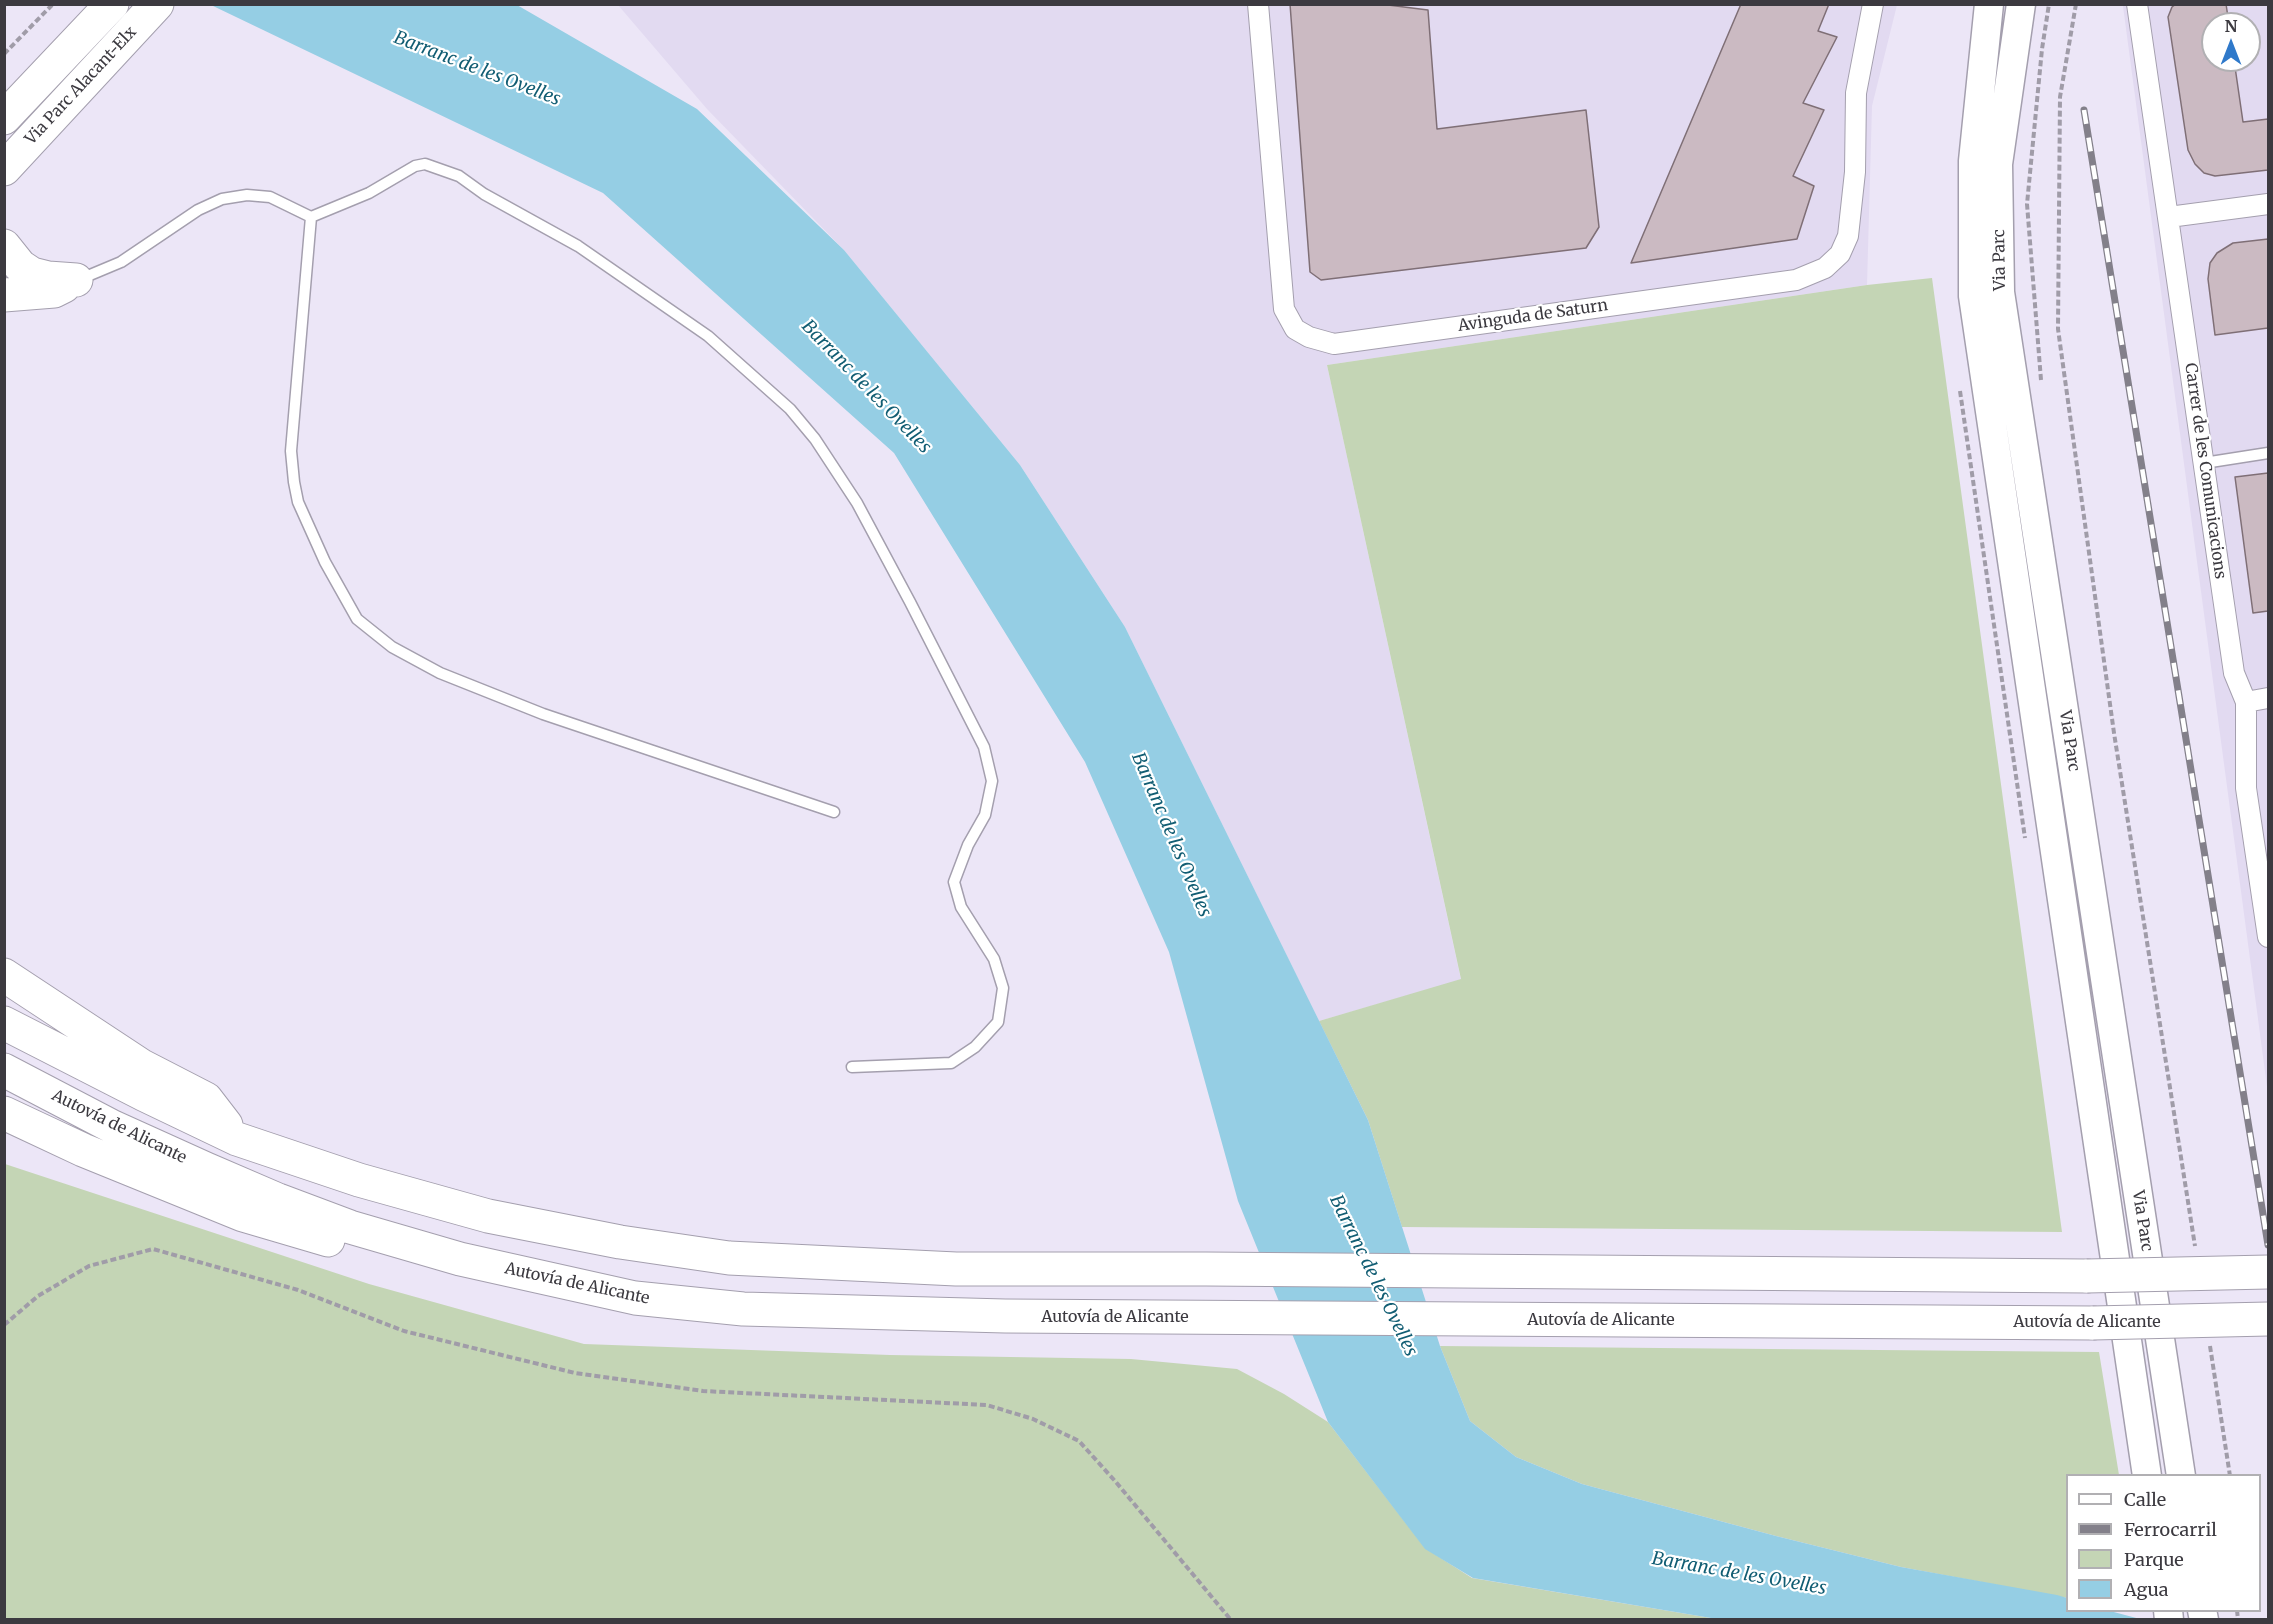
<!DOCTYPE html>
<meta charset="utf-8">
<style>
body{margin:0}
#map{position:relative;width:2273px;height:1624px;overflow:hidden;background:#ece6f7;font-family:Merriweather,serif}
canvas{display:block}
.frame{position:absolute;inset:0;border:6px solid #3c3a40;pointer-events:none}
.legend{position:absolute;left:2066px;top:1474px;width:195px;height:138px;box-sizing:border-box;background:#fff;border:2px solid #b1b0b3;margin:0;padding:8px 10px;list-style:none;font-size:18px;color:#3c3a40}
.legend li{display:flex;align-items:center;gap:12px;height:30px}
.legend b{width:30px;border:2px solid #b1b0b3}
.north{position:absolute;left:2201px;top:12px;width:60px;height:60px;box-sizing:border-box;background:#fff;border:2px solid #b1b0b3;border-radius:50%;rotate:0deg;font-size:16px;font-weight:700;line-height:24px;text-align:center;color:#3c3a40}
.north::after{content:'';display:block;margin:auto;width:21px;height:27px;background:#2f79ca;clip-path:polygon(50% 0,100% 100%,50% 72%,0 100%)}
</style>
<div id="map">
<canvas width="2273" height="1624"></canvas>
<div class="frame"></div>
<ul class="legend">
<li><b style="height:8px;background:#fff"></b>Calle</li>
<li><b style="height:8px;background:#83808a"></b>Ferrocarril</li>
<li><b style="height:16px;background:#c4d5b5"></b>Parque</li>
<li><b style="height:16px;background:#95cee4"></b>Agua</li>
</ul>
<div class="north">N</div>
</div>
<script>
const ctx = document.querySelector('canvas').getContext('2d');
ctx.lineJoin = 'round';
function fill(path, color) {
  ctx.fillStyle = color;
  ctx.fill(path, 'evenodd');
}
function toPath(rows) {
  const path = new Path2D();
  for (const r of rows) {
    path.moveTo(r[0], r[1]);
    for (let i = 2; i < r.length; i += 2) path.lineTo(r[i], r[i + 1]);
  }
  return path;
}
function trace(path, color, width, dash) {
  ctx.strokeStyle = color;
  ctx.lineWidth = width;
  ctx.lineCap = dash ? 'butt' : 'round';
  ctx.setLineDash(dash || []);
  ctx.stroke(path);
}
function label(font, color, halo, rows, align = 'center') {
  ctx.font = font + ' Merriweather,serif';
  ctx.lineWidth = 4.5;
  ctx.setLineDash([]);
  ctx.textBaseline = 'middle';
  ctx.strokeStyle = halo;
  ctx.fillStyle = color;
  for (const [text, x, y, turn = 0] of rows) {
    ctx.save();
    ctx.translate(x, y);
    ctx.rotate((+turn || 0) * Math.PI / 180);
    ctx.textAlign = isNaN(turn) ? turn : align;
    if (halo) ctx.strokeText(text, 0, 0);
    ctx.fillText(text, 0, 0);
    ctx.restore();
  }
}
const built = toPath([
 [2123,4,2268,5,2268,1094,2123,6],
 [2213,24,2249,24,2249,60,2213,60],
 [618,5,1897,5,1872,106,1867,285,1327,365,1461,980,1319,1021,1125,627,1020,465,844,250,707,109]
]);
const green = toPath([
 [1932,278,2062,1232,1402,1227,1368,1120,1319,1021,1461,979,1327,365,1867,285],
 [5,1164,369,1284,584,1344,890,1355,1131,1359,1237,1369,1284,1394,1328,1422,1425,1548,1472,1578,1717,1619,5,1620],
 [1440,1346,2099,1352,2119,1475,2068,1476,2067,1598,1976,1581,1901,1567,1776,1536,1582,1484,1516,1457,1470,1421]
]);
const water = toPath([
 [211,5,517,5,697,109,844,250,1020,465,1125,627,1368,1120,1440,1346,1470,1421,1516,1457,1582,1484,1776,1536,1901,1567,2057,1595,2067,1598,2068,1610,2110,1611,2140,1619,1717,1619,1473,1578,1425,1549,1328,1422,1238,1201,1169,952,1085,762,894,453,603,193]
]);
const building = toPath([
 [1290,4,1380,4,1428,10,1437,129,1586,110,1599,227,1586,248,1321,280,1310,272,1290,4],
 [1741,4,1829,4,1818,31,1837,37,1803,103,1824,110,1793,176,1814,186,1797,239,1631,263,1741,4],
 [2176,4,2226,4,2229,24,2213,24,2213,60,2234,60,2243,122,2268,119,2268,170,2215,176,2204,173,2195,164,2188,150,2168,17,2172,7,2176,4],
 [2268,239,2268,328,2215,335,2208,279,2210,263,2217,253,2233,243,2268,239],
 [2268,473,2268,611,2253,613,2235,477,2268,473]
]);
const path = toPath([
 [2076,4,2060,97,2058,329,2114,733,2195,1246],
 [4,54,52,5],
 [2041,380,2027,204,2042,49,2049,4],
 [1960,391,2025,838],
 [4,1325,38,1296,89,1266,153,1249,298,1290,404,1331,575,1373,703,1391,987,1405,1033,1419,1079,1441,1115,1481,1231,1620],
 [2210,1346,2230,1476],
 [2237,1610,2238,1620]
]);
const lane = toPath([
 [311,217,369,193,415,166,425,164,459,176,484,194,578,246,708,336,790,409,815,439,857,503,910,602,984,747,992,781,985,815,968,845,954,882,961,907,994,959,1003,988,998,1022,975,1047,951,1063,852,1067],
 [311,217,291,451,294,482,298,502,325,562,357,619,392,647,440,673,543,714,834,812],
 [78,280,121,262,198,210,222,199,247,195,270,197,311,217],
 [2204,463,2268,453]
]);
const street = toPath([
 [1258,4,1284,309,1295,329,1309,337,1334,344,1796,280,1825,268,1840,254,1848,236,1855,172,1856,93,1873,4],
 [2137,4,2234,673,2246,702,2246,788,2268,937],
 [2169,217,2268,204],
 [2246,702,2268,698]
]);
const secondary = toPath([
 [1989,4,1973,161,1973,296,2147,1476],
 [2021,4,1998,164,2000,292,2181,1476],
 [2168,1610,2169,1620],
 [2202,1610,2204,1620]
]);
const highway = toPath([
 [4,118,112,4],
 [4,169,157,4],
 [4,246,20,266,32,274,48,278,76,280],
 [4,295,54,291,64,286],
 [4,975,142,1066,206,1099,226,1125],
 [4,1023,143,1094,237,1139,359,1180,488,1216,620,1242,729,1258,956,1269,1206,1269,2087,1276],
 [4,1070,113,1127,206,1169,278,1200,350,1227,460,1259,635,1298,743,1309,1005,1316,2093,1323],
 [4,1113,83,1150,243,1215,328,1240]
]);
const rail = toPath([
 [2084,110,2268,1245]
]);
const highwayBridge = toPath([
 [2087,1276,2268,1272],
 [2093,1323,2268,1319]
]);
const streetNames = [
 ["Via Parc Alacant-Elx",81,86,-47],
 ["Via Parc",2000,260,-91],
 ["Avinguda de Saturn",1533,316,-8],
 ["Carrer de les Comunicacions",2205,471,82],
 ["Via Parc",2069,741,81],
 ["Autovía de Alicante",119,1127,26],
 ["Via Parc",2142,1221,81],
 ["Autovía de Alicante",577,1284,12],
 ["Autovía de Alicante",1115,1317],
 ["Autovía de Alicante",1601,1320],
 ["Autovía de Alicante",2087,1322]
];
const waterNames = [
 ["Barranc de les Ovelles",477,69,21],
 ["Barranc de les Ovelles",866,387,46],
 ["Barranc de les Ovelles",1171,835,67],
 ["Barranc de les Ovelles",1373,1276,64],
 ["Barranc de les Ovelles",1739,1574,10]
];
fill(built, '#e2daf1');
fill(green, '#c4d5b5');
fill(water, '#95cee4');
fill(building, '#cbbac2');
trace(building, '#7f6f76', 1.5);
trace(lane, '#a49fae', 13);
trace(street, '#a49fae', 22);
trace(secondary, '#a49fae', 31);
trace(highway, '#a49fae', 35);
trace(path, '#a09ca8', 4, [6, 3]);
trace(lane, '#fff', 10);
trace(street, '#fff', 20);
trace(secondary, '#fff', 28);
trace(highway, '#fff', 33);
trace(rail, '#83808a', 7);
trace(rail, '#fff', 4.5, [14]);
trace(highwayBridge, '#a49fae', 35, []);
trace(highwayBridge, '#fff', 33);
label('16px', '#3c3a40', '#fff', streetNames);
label('italic 18px', '#115d73', '#fff', waterNames);
</script>
